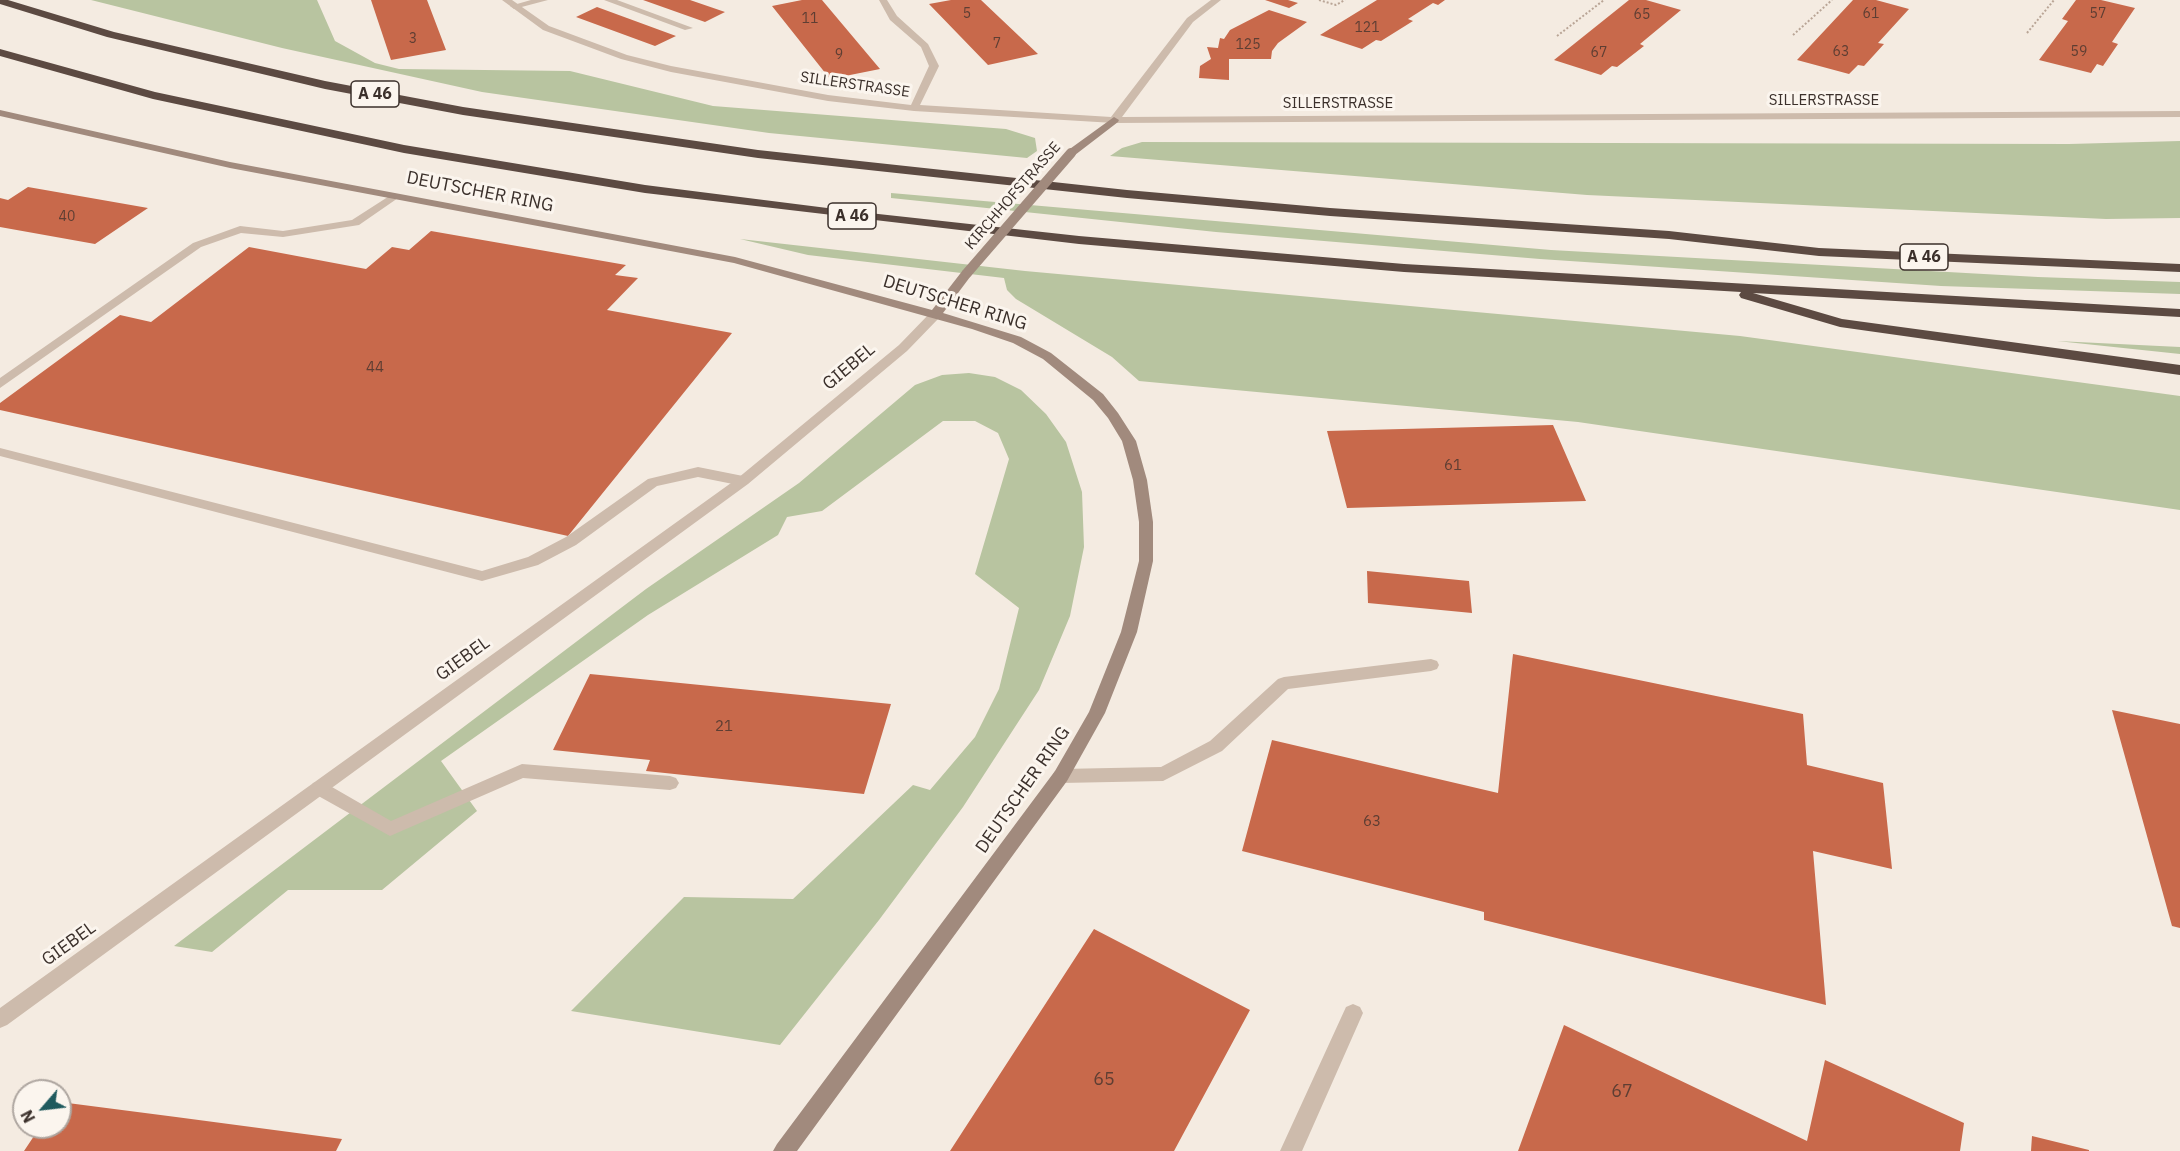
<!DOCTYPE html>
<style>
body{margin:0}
#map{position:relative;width:2180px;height:1151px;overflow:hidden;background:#f4ebe1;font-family:"IBM Plex Sans",sans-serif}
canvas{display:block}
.north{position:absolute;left:12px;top:1079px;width:60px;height:60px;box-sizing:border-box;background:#fbf5ee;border:2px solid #aea6a0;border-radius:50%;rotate:242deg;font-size:16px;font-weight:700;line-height:24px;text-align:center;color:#3b302b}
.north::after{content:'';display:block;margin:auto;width:21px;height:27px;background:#1f5a5e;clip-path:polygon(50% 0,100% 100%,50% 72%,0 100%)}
</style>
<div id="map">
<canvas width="2180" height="1151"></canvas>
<div class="north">N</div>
</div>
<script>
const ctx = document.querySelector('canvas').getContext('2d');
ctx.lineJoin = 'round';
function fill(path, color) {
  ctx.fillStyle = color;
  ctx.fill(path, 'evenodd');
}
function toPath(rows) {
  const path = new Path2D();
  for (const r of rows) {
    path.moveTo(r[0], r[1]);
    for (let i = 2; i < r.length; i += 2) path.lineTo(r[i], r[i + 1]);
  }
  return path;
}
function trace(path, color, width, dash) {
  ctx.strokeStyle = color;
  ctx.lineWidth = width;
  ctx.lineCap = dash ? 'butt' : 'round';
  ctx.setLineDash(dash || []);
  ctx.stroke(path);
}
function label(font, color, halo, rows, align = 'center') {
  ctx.font = font + ' "IBM Plex Sans",sans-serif';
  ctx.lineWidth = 6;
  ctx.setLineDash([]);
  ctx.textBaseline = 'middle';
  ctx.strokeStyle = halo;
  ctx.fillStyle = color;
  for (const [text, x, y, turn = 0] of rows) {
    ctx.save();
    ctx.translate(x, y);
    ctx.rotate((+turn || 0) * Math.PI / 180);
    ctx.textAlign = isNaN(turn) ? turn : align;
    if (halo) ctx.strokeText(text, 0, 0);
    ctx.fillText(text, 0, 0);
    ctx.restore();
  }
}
const green = toPath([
 [91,0,317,0,335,41,375,63,399,69,570,71,713,106,1006,129,1035,138,1037,151,1027,158,769,133,482,92,282,48],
 [2180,141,2180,218,2106,219,1587,195,1110,156,1122,148,1142,142,2069,144],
 [891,193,1551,250,2038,277,2180,282,2180,294,1941,286,1540,259,1216,232,891,198],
 [740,239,1025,271,1740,336,2180,396,2180,510,1578,422,1139,381,1112,357,1016,299,1007,290,1004,278,808,255],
 [2057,341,2180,347,2180,354],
 [969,373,995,377,1021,390,1046,414,1066,442,1082,492,1084,547,1070,616,1039,690,963,807,879,920,780,1045,571,1011,684,897,793,899,913,785,930,790,975,737,999,689,1019,608,975,574,1009,459,998,433,975,421,943,421,822,511,787,517,778,535,648,615,441,761,477,811,382,890,288,890,212,952,174,946,646,589,799,483,915,385,942,375]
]);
const building = toPath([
 [371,0,427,0,446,50,391,60],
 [643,0,690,0,725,12,705,22],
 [802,0,822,0,880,69,830,79,772,6],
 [951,0,981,0,1038,54,988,65,929,4],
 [1265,0,1288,0,1298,3,1289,8],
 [1377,0,1445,0,1438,5,1433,3,1408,19,1413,21,1381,41,1376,40,1362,49,1320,35],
 [1629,0,1646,0,1681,10,1640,44,1644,46,1617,67,1612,66,1601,75,1554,60],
 [1853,0,1876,0,1909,9,1878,43,1884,44,1864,66,1858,65,1849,74,1797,60],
 [2076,0,2101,0,2135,8,2112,42,2118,44,2103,66,2097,64,2091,73,2039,60,2068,21,2062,19],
 [597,7,676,36,655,46,576,17],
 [1269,10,1307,22,1278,43,1272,51,1271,59,1229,59,1229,80,1199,78,1200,66,1211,59,1207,47,1218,48,1220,38,1224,39,1230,30],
 [28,187,148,208,95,244,0,227,0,198,8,200],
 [431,231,626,265,615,275,638,278,607,310,732,333,568,536,0,410,0,403,120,315,151,322,249,247,366,269,392,247,409,250],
 [1553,425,1586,501,1347,508,1327,431],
 [1367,571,1469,581,1472,613,1368,603],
 [1513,654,1803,714,1807,765,1883,783,1892,869,1813,851,1826,1005,1484,920,1484,912,1242,851,1272,740,1498,793],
 [590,674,891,704,864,794,646,771,650,760,553,750],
 [2112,710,2180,724,2180,928,2172,926],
 [1094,929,1250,1010,1174,1151,950,1151],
 [1564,1025,1807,1141,1825,1060,1964,1123,1960,1151,1518,1151],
 [60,1102,176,1117,342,1139,336,1151,24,1151,40,1127,60,1127],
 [2032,1136,2089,1150,2089,1151,2031,1151]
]);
const path = toPath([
 [1319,0,1336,5,1345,0],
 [2027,33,2054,0],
 [1793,35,1832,0],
 [1557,36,1604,0]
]);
const lane = toPath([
 [531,0,548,0,514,9,510,6,531,0],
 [604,0,617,0,693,28,685,30,604,0],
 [394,193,399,196,398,198,359,225,283,237,241,233,201,247,0,388,0,378,193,243,240,226,283,231,352,220,394,193],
 [0,448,482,571,528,557,566,537,648,479,698,467,743,476,750,481,743,486,698,477,657,486,576,545,538,565,482,581,0,456,0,448],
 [1431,659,1437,661,1439,665,1437,669,1431,671,1288,689,1222,751,1163,781,1061,783,1055,781,1052,776,1055,771,1061,769,1161,767,1210,741,1278,679,1284,677,1431,659],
 [522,764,670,776,676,778,679,783,676,788,670,790,523,778,390,836,313,793,310,788,313,783,319,781,325,783,391,821,522,764],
 [1353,1004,1360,1007,1363,1013,1302,1151,1280,1151,1346,1007,1353,1004]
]);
const street = toPath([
 [502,0,512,0,549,26,627,55,671,66,828,95,911,105,929,66,921,47,890,20,879,0,887,0,897,16,928,44,939,66,920,105,1111,117,1187,18,1211,0,1221,0,1193,22,1122,117,2180,111,2180,117,1114,123,914,111,828,101,671,72,621,59,543,30,502,0],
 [935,311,941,315,939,318,907,351,748,484,7,1025,0,1028,0,1008,738,478,899,345,931,312,935,311]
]);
const secondary = toPath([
 [0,110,230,162,735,257,932,310,963,270,971,270,973,273,943,313,1021,337,1051,353,1103,394,1118,413,1136,441,1147,480,1153,522,1153,561,1137,632,1105,713,1067,781,797,1151,773,1151,777,1144,1055,771,1089,712,1121,632,1139,561,1139,522,1133,480,1122,441,1108,418,1093,400,1043,359,1013,343,972,329,734,263,230,168,0,116,0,110],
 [1114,117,1119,120,1118,122,1075,155,1067,155,1067,151,1114,117]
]);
const highway = toPath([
 [0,0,8,0,114,32,325,81,463,107,758,150,1127,190,1330,208,1669,231,1819,248,2180,264,2180,272,1819,256,1669,239,1330,216,1127,198,758,158,463,115,325,89,107,37,0,4,0,0],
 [0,49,155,92,404,145,645,185,851,211,1079,236,1404,264,2180,309,2180,317,1753,293,1842,319,2180,365,2180,375,1840,327,1741,298,1739,295,1741,292,1404,272,1079,244,645,193,404,153,153,99,0,56,0,49]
]);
const secondaryBridge = toPath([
 [967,273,1071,153]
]);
const farNumbernames = [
 ["5",967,14],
 ["61",1871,14],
 ["57",2098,14],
 ["65",1642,15],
 ["11",810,19],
 ["121",1367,28],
 ["3",413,39],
 ["7",997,44],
 ["125",1248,45],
 ["63",1841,52],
 ["59",2079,52],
 ["67",1599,53],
 ["9",839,55],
 ["40",67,217]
];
const farStreetnames = [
 ["SILLERSTRASSE",855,85,8],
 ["SILLERSTRASSE",1824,101],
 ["SILLERSTRASSE",1338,104],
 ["KIRCHHOFSTRASSE",1013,196,-49]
];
const numberNames = [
 ["44",375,368],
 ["61",1453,466],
 ["21",724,727],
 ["63",1372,822]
];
const shields = [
 [375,94,48],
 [852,216,48],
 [1924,257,48]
];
const shieldNames = [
 ["A 46",375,94],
 ["A 46",852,216],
 ["A 46",1924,257]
];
const streetNames = [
 ["DEUTSCHER RING",480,192,11],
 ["DEUTSCHER RING",955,303,17],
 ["GIEBEL",849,367,-40],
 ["GIEBEL",463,659,-36],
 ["DEUTSCHER RING",1023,790,-55],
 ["GIEBEL",69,944,-36]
];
const nearNumbernames = [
 ["65",1104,1080],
 ["67",1622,1092]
];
fill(green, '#b8c4a0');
fill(building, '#c8694b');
trace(path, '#b9a596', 2, [2, 2]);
fill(lane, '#cdbbac');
fill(street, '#cdbbac');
fill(secondary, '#a18a7d');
fill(highway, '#5c4a42');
trace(secondaryBridge, '#a18a7d', 10);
label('14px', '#5e3e33', null, farNumbernames);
label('15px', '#3b302b', '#fbf5ee', farStreetnames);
label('15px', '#5e3e33', null, numberNames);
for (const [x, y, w] of shields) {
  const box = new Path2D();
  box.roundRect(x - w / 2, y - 13, w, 26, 4.5);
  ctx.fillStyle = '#fbf5ee';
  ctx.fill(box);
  trace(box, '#3b302b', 1.5);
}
label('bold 16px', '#3b302b', null, shieldNames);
label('18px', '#3b302b', '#fbf5ee', streetNames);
label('18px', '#5e3e33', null, nearNumbernames);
</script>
